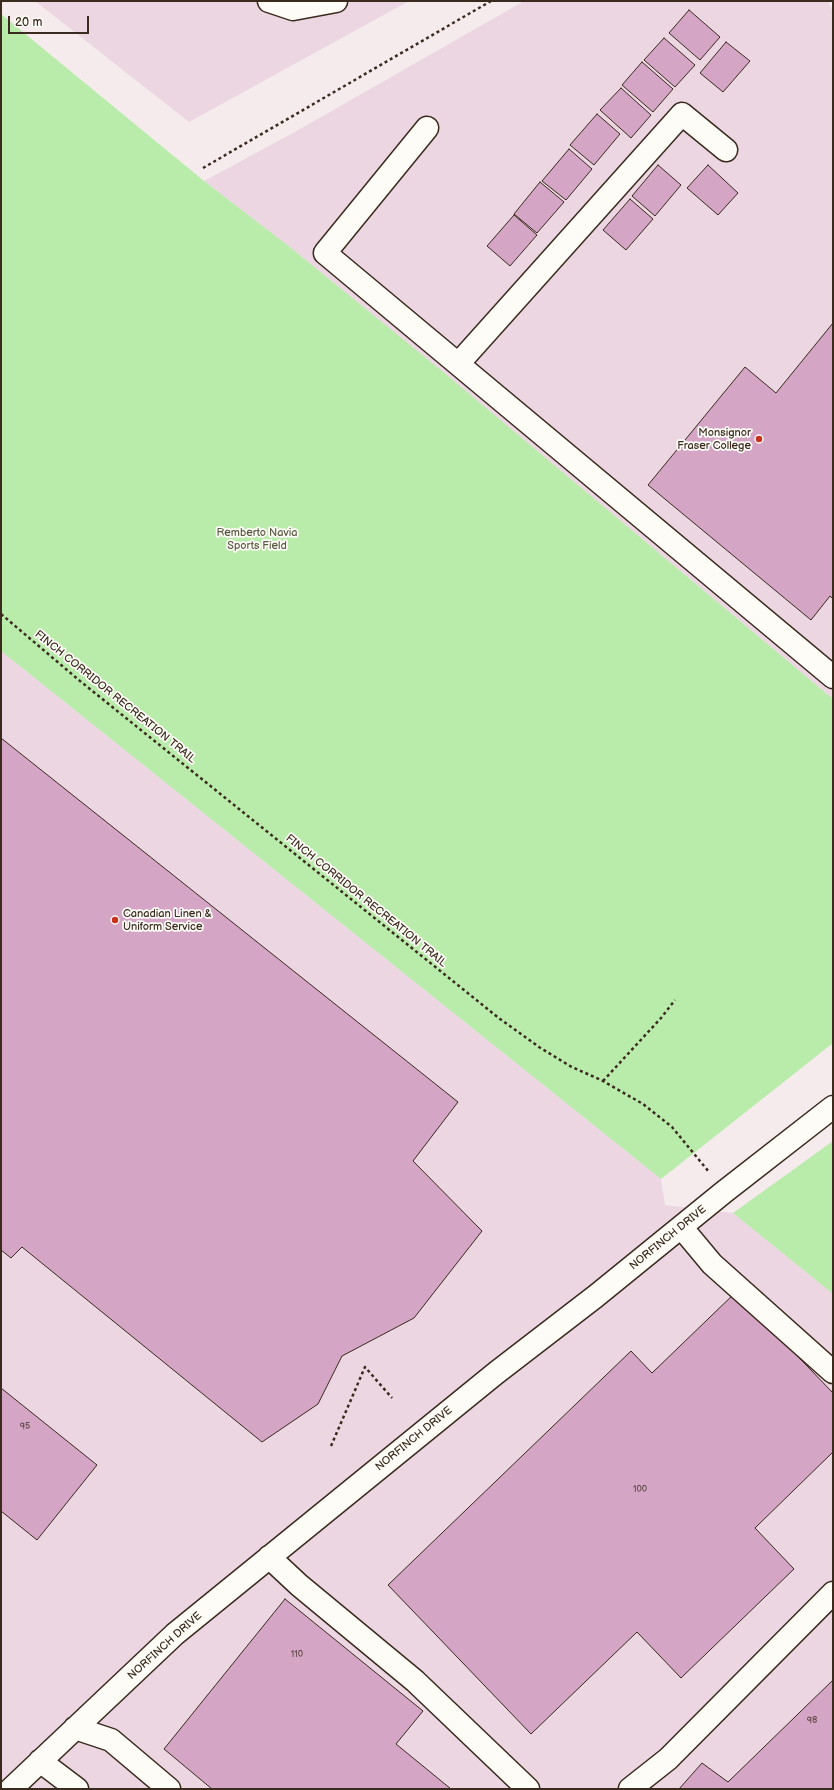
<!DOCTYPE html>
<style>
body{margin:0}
#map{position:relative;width:834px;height:1790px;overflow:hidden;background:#f5ebed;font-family:"Balsamiq Sans",sans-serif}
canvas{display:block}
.frame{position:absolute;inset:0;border:2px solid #3b2a1e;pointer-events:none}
.scale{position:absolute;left:8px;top:16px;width:81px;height:18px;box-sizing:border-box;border:2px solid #3b2a1e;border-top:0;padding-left:5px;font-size:12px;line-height:14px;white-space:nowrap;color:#3b2a1e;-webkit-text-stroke:3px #fdfcf7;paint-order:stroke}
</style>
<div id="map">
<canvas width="834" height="1790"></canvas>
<div class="frame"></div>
<div class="scale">20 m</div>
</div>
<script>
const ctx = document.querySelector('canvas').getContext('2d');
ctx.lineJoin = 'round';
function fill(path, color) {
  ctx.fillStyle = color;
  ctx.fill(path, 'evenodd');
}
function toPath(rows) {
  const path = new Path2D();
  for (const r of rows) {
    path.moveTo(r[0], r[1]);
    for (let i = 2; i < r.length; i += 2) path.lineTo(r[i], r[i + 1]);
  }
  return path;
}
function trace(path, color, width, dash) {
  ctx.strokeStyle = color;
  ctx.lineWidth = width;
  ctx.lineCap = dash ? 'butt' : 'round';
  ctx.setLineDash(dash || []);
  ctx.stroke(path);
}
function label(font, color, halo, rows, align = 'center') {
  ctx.font = font + ' "Balsamiq Sans",sans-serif';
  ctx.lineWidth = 3.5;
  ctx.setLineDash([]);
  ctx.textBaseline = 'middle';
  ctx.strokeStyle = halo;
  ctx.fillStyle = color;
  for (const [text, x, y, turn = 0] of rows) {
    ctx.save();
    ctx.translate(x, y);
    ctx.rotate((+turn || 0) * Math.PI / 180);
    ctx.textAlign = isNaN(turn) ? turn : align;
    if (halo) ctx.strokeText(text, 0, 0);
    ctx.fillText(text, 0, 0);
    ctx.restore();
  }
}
const built = toPath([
 [35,1,409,1,189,122],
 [524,1,828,1,833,12,833,699,442,371,291,248,204,181,293,133],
 [1,651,661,1179,665,1205,733,1213,833,1294,833,1789,1,1789]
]);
const green = toPath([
 [1,14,204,181,291,248,442,371,833,699,833,1043,661,1179,1,651],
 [833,1141,833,1294,733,1213]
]);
const building = toPath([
 [689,10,720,37,700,60,669,33,689,10],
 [664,38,695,65,675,87,644,60,664,38],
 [726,42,750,61,723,92,700,73,726,42],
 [642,62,673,89,653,112,622,85,642,62],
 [621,88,651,115,631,138,600,110,621,88],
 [597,114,620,134,594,165,570,145,597,114],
 [569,149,592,169,566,200,542,181,569,149],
 [658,165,681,185,655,216,632,196,658,165],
 [708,165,738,193,718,215,687,188,708,165],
 [540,182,564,202,537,233,514,214,540,182],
 [630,199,653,219,626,250,603,230,630,199],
 [514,215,537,235,510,266,487,246,514,215],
 [833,323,833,599,830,596,811,620,648,485,745,367,776,393,833,323],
 [1,738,458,1102,413,1161,482,1231,414,1318,342,1356,318,1404,262,1442,22,1247,11,1258,1,1250,1,738],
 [736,1292,833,1393,833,1452,755,1528,794,1569,681,1678,637,1632,531,1734,388,1585,631,1351,652,1373,736,1292],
 [1,1388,97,1465,37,1540,1,1511,1,1388],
 [285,1599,423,1711,396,1744,451,1789,212,1789,164,1749,285,1599],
 [833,1680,833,1789,679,1789,702,1763,728,1782,833,1680]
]);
const path = toPath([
 [203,168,491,1],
 [1,614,80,681,500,1019,539,1047,570,1066,603,1081,643,1104,672,1127,709,1172],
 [603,1081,661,1018,675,1000],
 [331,1446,365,1367,392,1398]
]);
const minor = toPath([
 [269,1,293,9,336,1],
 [427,128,325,253,833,677],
 [458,364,682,114,726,150],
 [682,1228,712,1264,833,1372],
 [269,1557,299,1585,415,1681,528,1789],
 [75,1728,111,1740,169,1789],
 [40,1761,77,1789],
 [11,1789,175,1634,496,1373,596,1296,724,1192,833,1107],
 [630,1789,668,1759,833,1593]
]);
const markers = [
 [759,439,4,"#c8321e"],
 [115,920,4,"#c8321e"]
];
const numberNames = [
 ["95",25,1427],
 ["100",640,1490],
 ["110",297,1655],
 ["98",812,1721]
];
const poiNames = [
 ["Monsignor",751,433],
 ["Fraser College",751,446],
 ["Canadian Linen &",123,914,"left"],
 ["Uniform Service",123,927,"left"]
];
const parkNames = [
 ["Remberto Navia",257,533],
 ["Sports Field",257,546]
];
const streetNames = [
 ["FINCH CORRIDOR RECREATION TRAIL",115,697,39],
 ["FINCH CORRIDOR RECREATION TRAIL",366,901,39],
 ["NORFINCH DRIVE",668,1238,-39],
 ["NORFINCH DRIVE",414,1439,-39],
 ["NORFINCH DRIVE",165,1646,-42]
];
fill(built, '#ebd6e1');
fill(green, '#b9ebab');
fill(building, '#d4a5c5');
trace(building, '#3b2a1e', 1);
trace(minor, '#3b2a1e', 25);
trace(path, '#3b2a1e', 2.5, [3, 3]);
trace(minor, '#fdfcf7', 22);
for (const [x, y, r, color] of markers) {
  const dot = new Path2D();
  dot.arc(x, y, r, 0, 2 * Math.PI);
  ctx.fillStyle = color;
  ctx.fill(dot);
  trace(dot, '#fdfcf7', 1.5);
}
label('9px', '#614948', null, numberNames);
label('11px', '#3b2a1e', '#fdfcf7', poiNames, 'right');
label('11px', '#5a5a41', '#fdfcf7', parkNames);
label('11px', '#3b2a1e', '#fdfcf7', streetNames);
</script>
